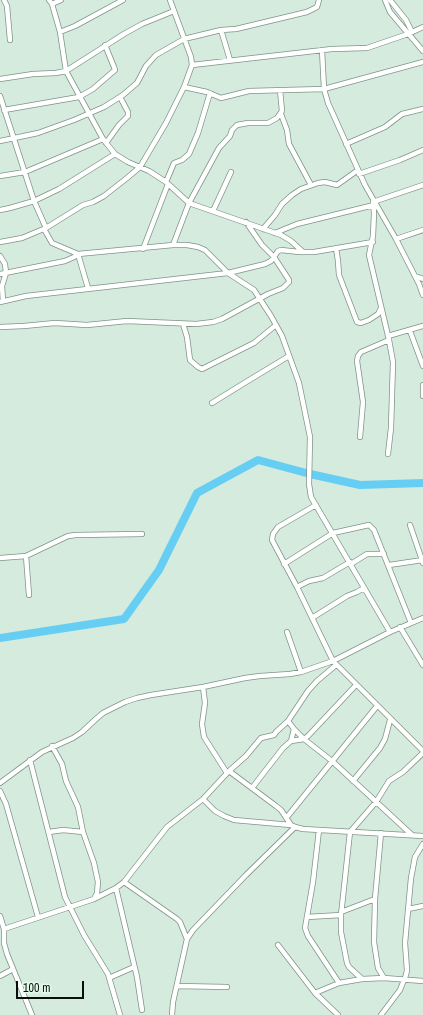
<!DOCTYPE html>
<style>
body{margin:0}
#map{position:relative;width:423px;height:1015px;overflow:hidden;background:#d4ebdd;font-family:"Archivo Narrow",sans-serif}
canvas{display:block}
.scale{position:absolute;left:16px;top:981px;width:68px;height:18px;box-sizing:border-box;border:2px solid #080f0a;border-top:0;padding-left:5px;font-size:12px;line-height:14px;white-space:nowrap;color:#080f0a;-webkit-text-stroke:3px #e2f9ea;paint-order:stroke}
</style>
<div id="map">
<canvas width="423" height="1015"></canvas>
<div class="scale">100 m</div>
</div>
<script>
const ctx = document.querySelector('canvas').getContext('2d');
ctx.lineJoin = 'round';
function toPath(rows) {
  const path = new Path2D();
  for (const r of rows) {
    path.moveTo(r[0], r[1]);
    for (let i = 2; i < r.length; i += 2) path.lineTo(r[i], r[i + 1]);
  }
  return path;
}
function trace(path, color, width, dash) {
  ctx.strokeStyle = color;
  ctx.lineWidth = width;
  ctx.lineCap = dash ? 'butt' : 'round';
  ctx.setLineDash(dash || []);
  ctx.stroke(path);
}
const river = toPath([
 [0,638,124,619,159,570,197,493,258,460,310,474,360,485,423,483]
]);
const street = toPath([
 [4,0,7,6,10,40],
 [49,0,52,4,60,32,66,71,103,139,115,154,128,162,149,171,166,182,189,203,281,235,291,241,303,252],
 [385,0,390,12,423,51],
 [390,0,406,20,412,32],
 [52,4,61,0],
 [221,30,230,60],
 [60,32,75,26,123,0],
 [322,50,324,89,328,103,365,185,396,239,419,284,423,295],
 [192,65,332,49,367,48,408,34,423,27],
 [0,79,33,74,56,73,66,71,124,34,142,24,174,11],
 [184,87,207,92,221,98,249,91,324,89,423,62],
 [0,96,34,201,46,228],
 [4,110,79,97,93,89,115,70,114,67,105,45],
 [281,114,287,130,289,144,311,185],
 [0,141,38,133,74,120,104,107,123,95,137,83,146,66,156,55,184,39,221,30,236,29,307,12,317,7,319,0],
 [106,143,119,125,128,116,128,112,120,97],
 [346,144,385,127,402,114,423,109],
 [359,174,400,160,423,150],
 [0,176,25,172,103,139],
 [166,182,174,163,182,160,189,154,198,133,210,93],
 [0,210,10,208,34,201,59,189,115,154],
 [213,211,231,172],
 [44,229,52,243,78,254,88,288],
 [263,229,275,215,282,204,292,195,301,189,318,183,325,182,337,185,358,170],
 [275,233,297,224,374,205],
 [396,239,423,230],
 [0,242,22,238,46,228,83,205,93,202,104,196,127,178,140,167,166,123,184,87,192,65,191,57,170,0],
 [173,245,189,203,219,148,230,136,232,130,237,125,248,123,268,123,277,118,282,111,280,90],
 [336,248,338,261,339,275,357,322,361,323,369,320,378,314,381,308],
 [143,249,168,184],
 [0,256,5,264,6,273,2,286,3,301],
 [0,274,65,261,74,257,78,254,173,245,187,245,198,247,205,250,228,273,254,290,271,316,282,336,299,383,310,437,309,484,311,497,390,632],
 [415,276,423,279],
 [0,302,26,296,228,273,265,264,271,261,278,251,281,250,299,252,314,252,373,242],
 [183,324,187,337,190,360,198,367,202,369,254,343,276,325],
 [0,327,24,326,55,323,87,325,127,321,196,324,213,322,222,319,268,294,283,288,289,282,289,280,274,257,262,245,246,222],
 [410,331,423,366],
 [388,336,423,326],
 [423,385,423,396],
 [212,403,246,382,289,356],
 [360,437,363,402,357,361,358,356,361,352,389,340],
 [388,454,391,428,393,362,389,340,369,255,373,236,374,213,373,202,423,185],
 [316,505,278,527,273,534,272,540,297,587,333,661,423,751],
 [410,525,423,563],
 [26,556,29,595],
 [0,558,26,556,68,536,76,535,142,534],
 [284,564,333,533,369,525,374,530,411,623],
 [351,564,367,554,384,554],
 [389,565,423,560],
 [297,587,309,581,323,578,350,562],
 [312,618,347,596,357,592,364,588],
 [400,627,423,665],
 [287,632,301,672],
 [203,687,205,703,202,724,204,737,227,773],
 [288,721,294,729,304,739,332,761,412,835],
 [291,741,294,729],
 [52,746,62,764,66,781,78,807,83,832,94,863,98,882,97,893,94,899],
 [30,760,65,897,84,935,108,974,120,1015],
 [229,771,276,806,281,810,291,825],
 [353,781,380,748,385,739,390,720],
 [0,783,42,752,73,738,82,732,96,719,103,713,125,702,137,698,151,695,203,687,245,678,260,676,290,674,301,672,333,661,390,632,423,618],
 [252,788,283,748,291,741,304,739,308,736,356,685],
 [0,791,6,804,38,917],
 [203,799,215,811,224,816,234,820,291,825,295,827,303,829,423,836],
 [287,817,377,706],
 [319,830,313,882,305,928,308,936,339,983],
 [49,832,63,830,83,832],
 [381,833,375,899,374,942,378,968,384,978],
 [124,882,177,919,180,922,187,939],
 [116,888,137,977,142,1010],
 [408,909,423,906],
 [341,912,375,899],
 [0,916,4,929,4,943,7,954,32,1015],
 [307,917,341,915],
 [4,929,94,899,116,888,124,882,167,827,203,799,229,771,246,756,261,738,274,735,276,732,288,721,308,691,317,681,336,665],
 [278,945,315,993,338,1015],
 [0,976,13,969],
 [109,978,134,967],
 [362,979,349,967,347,963,341,932,341,915,350,832,376,802,389,781,403,772,423,753],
 [177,986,227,987],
 [315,993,339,983,362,979,384,978,423,981],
 [172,1015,173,1002,187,939,193,930,246,875,295,827],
 [381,1015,400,990,406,975,407,970,405,943,411,878,415,857,423,844]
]);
trace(river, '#66cef3', 8);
trace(street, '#7f9487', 6);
trace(street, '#fff', 4.5);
</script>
